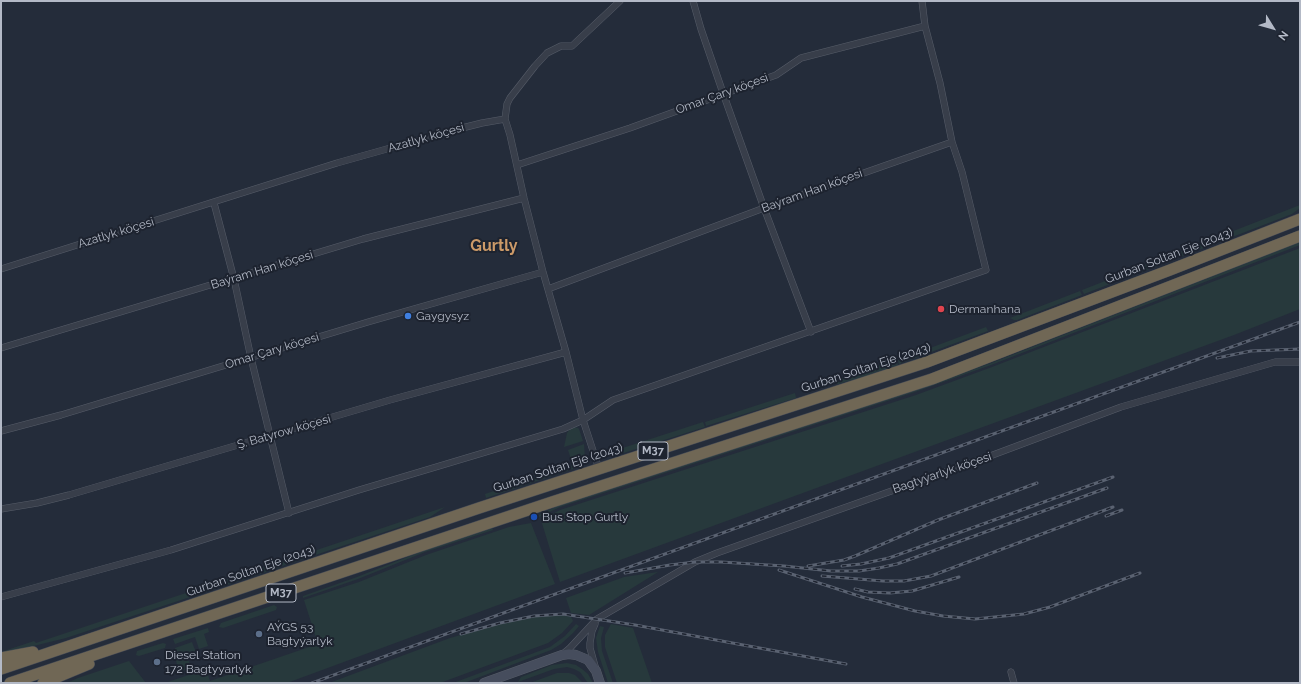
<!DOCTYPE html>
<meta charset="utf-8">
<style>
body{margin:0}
#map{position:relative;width:1301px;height:684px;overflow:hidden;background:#242c3a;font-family:Raleway,sans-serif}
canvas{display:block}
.frame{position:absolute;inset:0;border:2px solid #b3b9c6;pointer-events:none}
.north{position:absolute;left:1253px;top:8px;width:40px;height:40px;-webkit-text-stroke:3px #1d232f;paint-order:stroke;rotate:127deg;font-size:11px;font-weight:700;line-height:16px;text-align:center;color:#b3b9c6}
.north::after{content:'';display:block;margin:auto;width:14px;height:18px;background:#b3b9c6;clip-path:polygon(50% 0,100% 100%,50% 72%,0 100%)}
</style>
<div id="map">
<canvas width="1301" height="684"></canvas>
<div class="frame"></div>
<div class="north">N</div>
</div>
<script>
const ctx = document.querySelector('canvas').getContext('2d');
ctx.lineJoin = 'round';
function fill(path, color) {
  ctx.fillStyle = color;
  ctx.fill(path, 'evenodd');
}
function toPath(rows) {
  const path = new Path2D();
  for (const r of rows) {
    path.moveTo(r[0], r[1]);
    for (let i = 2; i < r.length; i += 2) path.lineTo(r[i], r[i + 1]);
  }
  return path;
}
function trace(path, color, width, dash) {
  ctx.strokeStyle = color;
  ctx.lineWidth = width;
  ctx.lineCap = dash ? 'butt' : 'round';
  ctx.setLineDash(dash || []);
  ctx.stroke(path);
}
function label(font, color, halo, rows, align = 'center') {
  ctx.font = font + ' Raleway,sans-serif';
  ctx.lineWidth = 4;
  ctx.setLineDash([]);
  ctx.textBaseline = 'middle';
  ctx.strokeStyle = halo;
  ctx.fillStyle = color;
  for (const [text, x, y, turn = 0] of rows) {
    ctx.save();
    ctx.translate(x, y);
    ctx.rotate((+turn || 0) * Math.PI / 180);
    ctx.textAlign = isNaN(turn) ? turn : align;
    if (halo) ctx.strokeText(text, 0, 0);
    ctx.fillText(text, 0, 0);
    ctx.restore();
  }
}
const green = toPath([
 [1300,205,1300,208,1292,214,1084,294,1082,290],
 [1300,242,1300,245,991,365,915,392,560,507,539,517,539,515,559,505,915,390,991,363],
 [1300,248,1300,309,1234,335,560,582,541,520,560,510,916,395,992,367],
 [1080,291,1082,295,1017,320,1014,320,1010,318],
 [986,327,988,331,899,364,898,360],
 [896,360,898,365,856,379,838,384,833,381],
 [795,393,796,398,706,426,705,422],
 [703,422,705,427,614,456,604,454],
 [574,427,578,428,579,429,583,441,564,447,567,433,570,429],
 [584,444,585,458,572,462,568,450],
 [584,461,576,468,486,498,485,494],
 [445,507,430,517,282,566,281,562],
 [531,523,555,584,287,683,165,683,206,669,210,681,318,644,304,600,359,582,426,555,509,527],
 [492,528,493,530,425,552,358,579,303,598,303,596,357,577,425,550],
 [279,562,281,567,66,638,1,654,1,652,34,641,36,643],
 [658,572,589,615,571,613,566,598,624,577],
 [274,605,277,607,276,610,223,628,219,627,221,623],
 [563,615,571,617,573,621,562,633,548,643,440,683,329,683,450,638,499,624,534,617],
 [576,624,579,626,573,633,561,644,551,650,464,683,453,683,550,647,565,636],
 [611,624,633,628,652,683,617,683,605,647,605,635],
 [600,626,604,627,601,638,602,651,613,683,608,683,598,652,596,638],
 [208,628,209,632,204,634,208,646,199,649,195,637,175,644,173,639],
 [192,642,197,655,188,658,191,668,179,672,175,657,175,648],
 [163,643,166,644,165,648,139,656,136,655,137,651],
 [129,661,146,683,67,683,78,678],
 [567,663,576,665,582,669,588,674,593,683,588,683,580,672,574,669,567,667,554,669,518,682,521,677,552,665],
 [557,673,569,673,575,675,583,683,530,683]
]);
const street = toPath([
 [693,1,701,29,723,93,764,208,811,332],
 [922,1,925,26,940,83,952,142],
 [505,119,507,104,510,98,535,66,547,53,561,46,572,46,620,1],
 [517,165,630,128,776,75,801,58,925,26],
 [214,203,234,279,251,358,289,513],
 [1,269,337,163,458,129,482,123,505,119,510,135,524,198,543,272,566,352,583,420,599,469],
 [1,348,363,239,524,198],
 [1,431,61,415,368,322,543,272],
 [1,509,37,503,69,495,390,400,566,352],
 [1,597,171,550,359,490,563,429,583,420,613,400,986,270,962,172,952,142,764,208,548,289],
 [563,654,570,648,597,619,695,562,717,553,990,456,1121,407,1275,362,1300,362],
 [595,666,590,648,590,643,592,631,595,624],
 [1011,672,1014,683]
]);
const secondary = toPath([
 [484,683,562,655,569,654,576,655,588,660,596,671,600,683]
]);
const highway = toPath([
 [1,658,33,652],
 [1,669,479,508,927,362,1170,270,1300,219],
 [10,683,552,502,932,379,1300,236],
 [43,683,89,664]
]);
const rail = toPath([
 [1217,358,1251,351,1300,349],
 [1106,516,1122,510],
 [808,566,844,560,855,556,938,520,1037,483],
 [842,566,861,564,889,558,1113,477],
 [779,570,862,597,915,611,943,616,975,619,1024,614,1050,607,1140,573],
 [625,573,670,565,695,562,721,562,784,566,831,571,859,571,879,568,897,564,1107,488],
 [822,576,883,581,904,581,931,576,1113,507],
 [855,589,868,592,890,593,912,591,959,577],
 [461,634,500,623,534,616,563,614,635,625,846,664],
 [312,683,1300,322]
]);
const markers = [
 [941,309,4,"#e0444e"],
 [408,316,4,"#3f7fe0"],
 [534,517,4,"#1a4fb4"],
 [259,634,4,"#5c6f8a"],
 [157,662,4,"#5c6f8a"]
];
const shields = [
 [653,451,30],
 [281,593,30]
];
const shieldNames = [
 ["M37",653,451],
 ["M37",281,593]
];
const streetNames = [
 ["Omar Çary köçesi",722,94,-20],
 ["Azatlyk köçesi",426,138,-16],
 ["Baýram Han köçesi",812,191,-20],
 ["Azatlyk köçesi",116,233,-17],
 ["Gurban Soltan Eje (2043)",1169,256,-21],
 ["Baýram Han köçesi",262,270,-17],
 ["Omar Çary köçesi",272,351,-17],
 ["Gurban Soltan Eje (2043)",866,368,-18],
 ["Ş. Batyrow köçesi",284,432,-16],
 ["Gurban Soltan Eje (2043)",558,468,-18],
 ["Bagtyýarlyk köçesi",942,473,-19],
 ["Gurban Soltan Eje (2043)",251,571,-19]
];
const poiNames = [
 ["Dermanhana",949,309],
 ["Gaygysyz",416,316],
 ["Bus Stop Gurtly",542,517],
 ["AÝGS 53",267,627],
 ["Bagtyýarlyk",267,641],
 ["Diesel Station",165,655],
 ["172 Bagtyyarlyk",165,669]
];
const districtNames = [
 ["Gurtly",494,246]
];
fill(green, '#27393c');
trace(street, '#565c68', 7);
trace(secondary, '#565c68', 10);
trace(highway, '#434955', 12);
trace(street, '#383e4a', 6);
trace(secondary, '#464d5d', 9);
trace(highway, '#706755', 11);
trace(rail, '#5a6271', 3);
trace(rail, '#1d232f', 1.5, [4.5]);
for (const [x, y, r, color] of markers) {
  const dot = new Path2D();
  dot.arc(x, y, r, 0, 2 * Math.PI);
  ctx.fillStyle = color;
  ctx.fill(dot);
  trace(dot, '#1d232f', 1.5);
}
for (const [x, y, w] of shields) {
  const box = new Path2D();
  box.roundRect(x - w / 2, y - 9, w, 18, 3);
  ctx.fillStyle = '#1d232f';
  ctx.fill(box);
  trace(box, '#b3b9c6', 1);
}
label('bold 11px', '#b3b9c6', null, shieldNames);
label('12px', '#b3b9c6', '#1d232f', streetNames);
label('12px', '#b3b9c6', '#1d232f', poiNames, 'left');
label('bold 16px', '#cc9a68', '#1d232f', districtNames);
</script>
